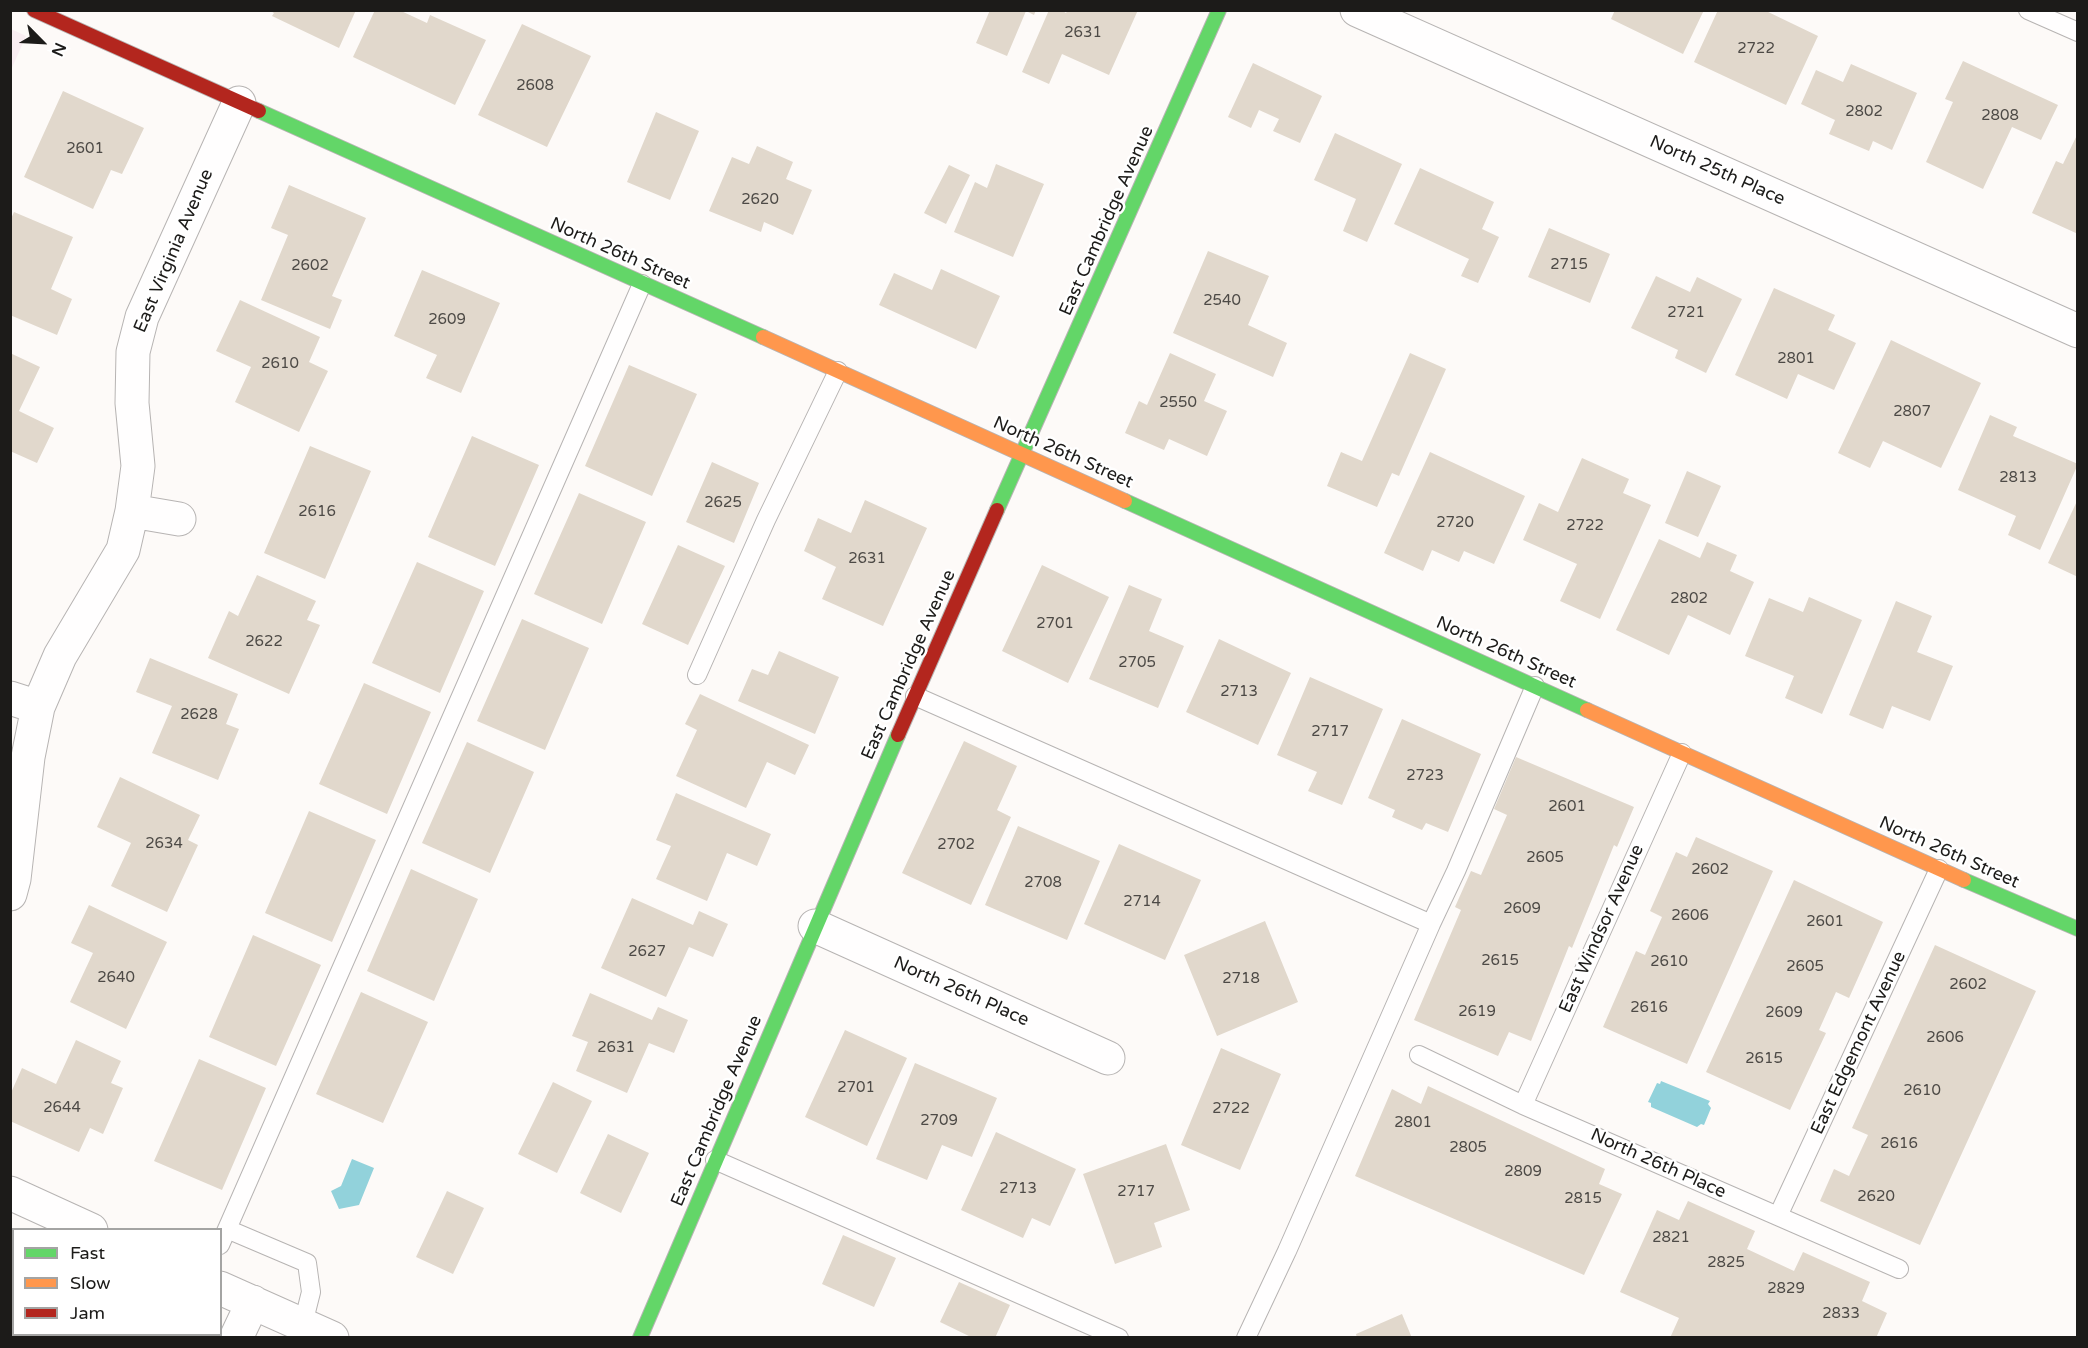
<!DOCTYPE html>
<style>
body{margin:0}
#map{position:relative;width:2088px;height:1348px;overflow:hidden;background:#fdfaf8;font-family:"Varela Round",sans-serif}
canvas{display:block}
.frame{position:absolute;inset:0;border:12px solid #1c1b19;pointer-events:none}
.legend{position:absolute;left:12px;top:1228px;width:210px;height:108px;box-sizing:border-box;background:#fff;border:2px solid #a4a4a3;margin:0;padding:8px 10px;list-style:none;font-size:18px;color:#1c1b19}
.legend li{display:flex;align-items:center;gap:12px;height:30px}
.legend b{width:30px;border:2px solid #a4a4a3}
.north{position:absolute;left:12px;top:12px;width:60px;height:60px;-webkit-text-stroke:4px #fff;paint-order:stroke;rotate:114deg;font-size:16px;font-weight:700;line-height:24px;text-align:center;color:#1c1b19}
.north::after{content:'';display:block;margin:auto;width:21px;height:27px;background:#1c1b19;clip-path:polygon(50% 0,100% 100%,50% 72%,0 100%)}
</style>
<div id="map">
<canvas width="2088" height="1348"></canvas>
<div class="frame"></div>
<ul class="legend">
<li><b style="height:8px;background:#63d668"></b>Fast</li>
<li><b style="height:8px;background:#ff974d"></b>Slow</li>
<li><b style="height:8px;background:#b3261e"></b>Jam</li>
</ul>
<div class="north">N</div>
</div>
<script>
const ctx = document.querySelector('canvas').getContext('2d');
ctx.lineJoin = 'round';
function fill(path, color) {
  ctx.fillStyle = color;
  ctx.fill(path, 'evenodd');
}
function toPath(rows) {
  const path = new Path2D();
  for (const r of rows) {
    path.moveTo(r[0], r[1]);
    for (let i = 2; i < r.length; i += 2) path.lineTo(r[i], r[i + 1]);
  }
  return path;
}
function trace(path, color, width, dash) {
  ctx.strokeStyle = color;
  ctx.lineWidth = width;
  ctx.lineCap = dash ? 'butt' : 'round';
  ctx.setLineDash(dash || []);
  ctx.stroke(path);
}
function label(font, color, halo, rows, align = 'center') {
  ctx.font = font + ' "Varela Round",sans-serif';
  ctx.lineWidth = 5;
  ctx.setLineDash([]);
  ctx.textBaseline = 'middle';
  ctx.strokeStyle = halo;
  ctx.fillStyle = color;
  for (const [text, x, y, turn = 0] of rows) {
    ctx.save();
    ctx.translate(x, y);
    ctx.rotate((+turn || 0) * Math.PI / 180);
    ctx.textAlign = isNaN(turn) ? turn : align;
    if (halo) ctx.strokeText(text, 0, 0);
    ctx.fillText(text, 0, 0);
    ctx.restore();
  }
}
const education = toPath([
 [11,29,26,36,11,70]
]);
const water = toPath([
 [1661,1081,1710,1101,1708,1104,1711,1108,1704,1125,1701,1124,1697,1127,1651,1107,1651,1103,1648,1102,1657,1083,1660,1084],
 [352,1159,374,1168,359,1205,339,1209,331,1191,341,1186]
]);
const building = toPath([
 [269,10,356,10,339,48,272,16,274,13],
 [375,10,399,10,427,23,430,15,486,40,455,105,353,57],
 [990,10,1036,10,1034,15,1026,11,1007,56,976,43],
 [1049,10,1061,10,1066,13,1068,10,1138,10,1109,75,1062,54,1049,84,1022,72],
 [1615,10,1704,10,1683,54,1611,19],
 [1718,10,1764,10,1818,36,1786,105,1694,62],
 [522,24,591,56,547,147,478,115],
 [1963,61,2058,105,2041,140,2012,127,1983,189,1926,162,1953,102,1945,99],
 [1253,63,1322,96,1300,143,1273,131,1279,119,1259,110,1251,128,1228,117],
 [1851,64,1917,93,1892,150,1873,141,1869,151,1829,134,1835,120,1801,104,1816,70,1843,82],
 [63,91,144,128,122,174,111,170,93,209,24,177],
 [656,112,699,131,670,200,627,182],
 [1335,133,1402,164,1367,242,1343,231,1356,199,1314,180],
 [2078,133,2078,234,2032,213,2056,161,2063,164],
 [757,146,793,162,786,179,812,190,793,235,764,222,761,232,709,211,732,157,749,164],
 [996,164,1044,184,1013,257,954,232,975,182,987,188],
 [949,165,970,175,946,224,924,213],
 [1420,168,1494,202,1482,229,1499,237,1478,283,1461,276,1469,259,1394,224],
 [289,185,366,218,332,296,342,300,330,329,261,300,288,235,271,228],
 [14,212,73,237,51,289,72,299,57,335,10,315,10,221],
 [1549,228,1610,254,1590,303,1528,277],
 [1208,251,1269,276,1248,325,1287,343,1273,377,1173,333],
 [941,269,1000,296,976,349,879,305,894,273,932,290],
 [422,270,500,303,461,393,426,378,437,355,394,336],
 [1656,276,1690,292,1697,277,1742,299,1706,373,1675,358,1678,350,1631,328],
 [1774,288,1835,315,1828,330,1856,343,1834,390,1798,374,1787,399,1735,375],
 [240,300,320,337,309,362,328,371,299,432,235,402,251,367,216,351],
 [1891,340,1981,383,1941,468,1883,441,1870,468,1838,453],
 [10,353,40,367,19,411,54,428,37,463,10,451],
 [1170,353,1216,374,1204,401,1227,411,1207,456,1169,439,1164,450,1125,433,1139,401,1147,405],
 [1410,353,1446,369,1399,476,1392,473,1377,507,1327,486,1341,452,1362,461],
 [629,365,697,394,652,496,585,466],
 [1990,415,2017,427,2013,436,2078,464,2040,550,2008,535,2016,516,1958,490],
 [472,436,539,465,495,566,428,537],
 [310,446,371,471,325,579,264,553],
 [1430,452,1525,496,1494,564,1464,551,1459,562,1432,550,1423,571,1384,553],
 [1582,458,1629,479,1623,493,1651,505,1600,619,1560,601,1577,564,1523,540,1539,503,1558,512],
 [712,462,759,483,734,543,686,522],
 [1687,471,1721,486,1698,537,1665,523],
 [579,493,646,522,602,624,534,594],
 [2078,499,2078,577,2048,563],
 [865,500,927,528,883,626,822,599,836,567,804,551,818,518,851,533],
 [1659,539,1700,558,1707,542,1737,555,1730,571,1754,582,1730,635,1688,615,1669,655,1616,630],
 [678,545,725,566,688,645,642,624],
 [417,562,484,591,440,693,372,663],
 [1042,565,1109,597,1068,683,1002,651],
 [257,575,316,601,307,620,320,625,289,694,208,658,229,611,238,616],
 [1129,585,1162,599,1149,631,1184,646,1158,708,1089,679],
 [1809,597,1862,620,1822,714,1785,698,1794,676,1745,656,1769,598,1803,612],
 [1896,601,1932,616,1917,652,1953,666,1930,721,1892,706,1883,729,1849,715],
 [522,619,589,648,545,750,477,721],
 [1219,639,1291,673,1258,745,1186,712],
 [779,651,839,677,815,734,738,701,752,669,768,675],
 [150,658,238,694,226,724,239,729,218,780,152,753,172,706,136,692],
 [1310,677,1383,709,1342,805,1308,791,1317,772,1277,755],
 [364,683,431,712,387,814,319,784],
 [700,694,809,745,795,775,767,762,746,808,676,776,697,730,685,724],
 [1402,719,1481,754,1448,832,1426,823,1422,830,1392,817,1395,810,1368,798],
 [964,741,1017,766,997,810,1011,817,971,905,902,873],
 [467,742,534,772,490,873,422,843],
 [1516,757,1634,807,1617,847,1614,845,1572,948,1569,946,1531,1041,1509,1032,1498,1056,1414,1020,1461,910,1455,907,1471,871,1481,875,1507,815,1494,809],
 [120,777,200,815,188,840,198,845,167,912,111,886,131,843,97,827],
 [676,793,771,834,757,866,727,853,707,901,656,879,671,846,656,840],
 [309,811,376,840,332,942,265,913],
 [1018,826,1100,861,1067,940,985,905],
 [1696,837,1773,871,1687,1064,1603,1027,1636,951,1645,955,1662,917,1650,911,1676,852,1687,857],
 [1119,844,1201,880,1165,960,1084,924],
 [411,869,478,899,434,1001,367,971],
 [1794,880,1883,922,1849,998,1836,992,1819,1030,1826,1033,1790,1110,1706,1072],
 [632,898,693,925,699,911,728,924,713,957,689,947,666,997,601,968],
 [89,905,167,942,126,1029,70,1002,93,953,71,943],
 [1265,921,1298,1002,1217,1036,1184,955],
 [253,935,321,965,276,1066,209,1037],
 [1935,945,2036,991,1920,1245,1820,1201,1834,1169,1849,1176,1868,1135,1852,1128],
 [361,992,428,1022,383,1123,316,1094],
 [590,993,652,1020,658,1007,688,1020,674,1053,649,1043,627,1093,576,1071,588,1042,572,1036],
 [845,1030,907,1058,867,1146,805,1117],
 [76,1040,121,1061,111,1083,123,1088,103,1134,90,1128,79,1152,10,1121,10,1095,22,1068,56,1084],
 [1221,1048,1281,1074,1240,1170,1181,1145],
 [199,1059,266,1088,222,1190,154,1161],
 [915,1063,997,1098,972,1157,942,1145,927,1180,876,1159],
 [553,1082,592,1101,557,1173,518,1154],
 [1428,1086,1605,1169,1599,1184,1622,1194,1584,1275,1355,1176,1392,1089,1421,1104],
 [996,1132,1076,1169,1050,1226,1032,1218,1023,1238,961,1210],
 [608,1134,649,1153,621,1213,580,1193],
 [1166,1144,1190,1210,1154,1223,1162,1247,1115,1264,1083,1174],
 [447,1191,484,1208,453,1274,416,1257],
 [1688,1201,1755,1231,1747,1249,1794,1271,1803,1252,1870,1282,1862,1301,1887,1313,1876,1338,1670,1338,1679,1318,1620,1292,1657,1210,1679,1220],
 [843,1235,896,1258,874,1307,822,1284],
 [959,1282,1010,1305,995,1338,973,1338,940,1322],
 [1402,1314,1412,1338,1357,1338,1356,1334]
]);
const lane = toPath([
 [2028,10,2078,32],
 [697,675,766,520,838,371],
 [915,696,1431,924,1456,871,1535,686],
 [1419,1055,1523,1105,1899,1269],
 [1523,1105,1682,753],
 [715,1160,1119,1338],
 [1778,1216,1939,869],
 [227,1229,307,1263,311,1292,303,1324],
 [220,1245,642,284],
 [1246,1338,1287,1251,1431,924]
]);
const street = toPath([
 [1357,10,2078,331],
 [132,511,179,519],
 [10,698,38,707],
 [10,894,14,879,28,757,38,707,60,656,123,550,132,511,138,466,132,403,133,352,142,317,239,103],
 [815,926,1108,1058],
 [10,1193,91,1230],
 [220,1288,332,1338],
 [49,1338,50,1334],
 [236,1338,253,1302]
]);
const fast = toPath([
 [259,111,763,337],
 [1125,501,1587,710],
 [997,510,1219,10],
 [1964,880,2078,929],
 [640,1338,898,735]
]);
const slow = toPath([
 [763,337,1125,501],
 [1587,710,1964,880]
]);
const jam = toPath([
 [34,10,259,111],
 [898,735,997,510]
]);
const numberNames = [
 ["2631",1083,33],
 ["2722",1756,49],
 ["2608",535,86],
 ["2802",1864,112],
 ["2808",2000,116],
 ["2601",85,149],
 ["2620",760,200],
 ["2715",1569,265],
 ["2602",310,266],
 ["2540",1222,301],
 ["2721",1686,313],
 ["2609",447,320],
 ["2801",1796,359],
 ["2610",280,364],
 ["2550",1178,403],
 ["2807",1912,412],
 ["2813",2018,478],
 ["2625",723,503],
 ["2616",317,512],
 ["2720",1455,523],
 ["2722",1585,526],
 ["2631",867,559],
 ["2802",1689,599],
 ["2701",1055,624],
 ["2622",264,642],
 ["2705",1137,663],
 ["2713",1239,692],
 ["2628",199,715],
 ["2717",1330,732],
 ["2723",1425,776],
 ["2601",1567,807],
 ["2634",164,844],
 ["2702",956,845],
 ["2605",1545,858],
 ["2602",1710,870],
 ["2708",1043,883],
 ["2714",1142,902],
 ["2609",1522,909],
 ["2606",1690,916],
 ["2601",1825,922],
 ["2627",647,952],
 ["2615",1500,961],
 ["2610",1669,962],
 ["2605",1805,967],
 ["2640",116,978],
 ["2718",1241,979],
 ["2602",1968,985],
 ["2616",1649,1008],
 ["2619",1477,1012],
 ["2609",1784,1013],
 ["2606",1945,1038],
 ["2631",616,1048],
 ["2615",1764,1059],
 ["2701",856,1088],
 ["2610",1922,1091],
 ["2644",62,1108],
 ["2722",1231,1109],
 ["2709",939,1121],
 ["2801",1413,1123],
 ["2616",1899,1144],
 ["2805",1468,1148],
 ["2809",1523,1172],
 ["2713",1018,1189],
 ["2717",1136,1192],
 ["2620",1876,1197],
 ["2815",1583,1199],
 ["2821",1671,1238],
 ["2825",1726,1263],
 ["2829",1786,1289],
 ["2833",1841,1314]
];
const streetNames = [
 ["North 25th Place",1717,171,24],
 ["East Cambridge Avenue",1107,221,-66],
 ["East Virginia Avenue",174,251,-67],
 ["North 26th Street",620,254,24],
 ["North 26th Street",1063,453,24],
 ["North 26th Street",1506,653,24],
 ["East Cambridge Avenue",909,665,-66],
 ["North 26th Street",1949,853,24],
 ["East Windsor Avenue",1602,929,-66],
 ["North 26th Place",961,992,24],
 ["East Edgemont Avenue",1859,1043,-65],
 ["East Cambridge Avenue",717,1111,-67],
 ["North 26th Place",1658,1164,24]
];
fill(education, '#f9eef2');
fill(water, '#92d2db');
fill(building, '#e1d8cc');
trace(lane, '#b7b4b3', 20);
trace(street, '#b7b4b3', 35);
trace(fast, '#b7b4b3', 16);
trace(slow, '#b7b4b3', 16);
trace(jam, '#b7b4b3', 16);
trace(lane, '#fffefe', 18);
trace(street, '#fffefe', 33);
trace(fast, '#63d668', 14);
trace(slow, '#ff974d', 14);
trace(jam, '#b3261e', 14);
label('15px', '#4d4a46', null, numberNames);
label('18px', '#1c1b19', '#fff', streetNames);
</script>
